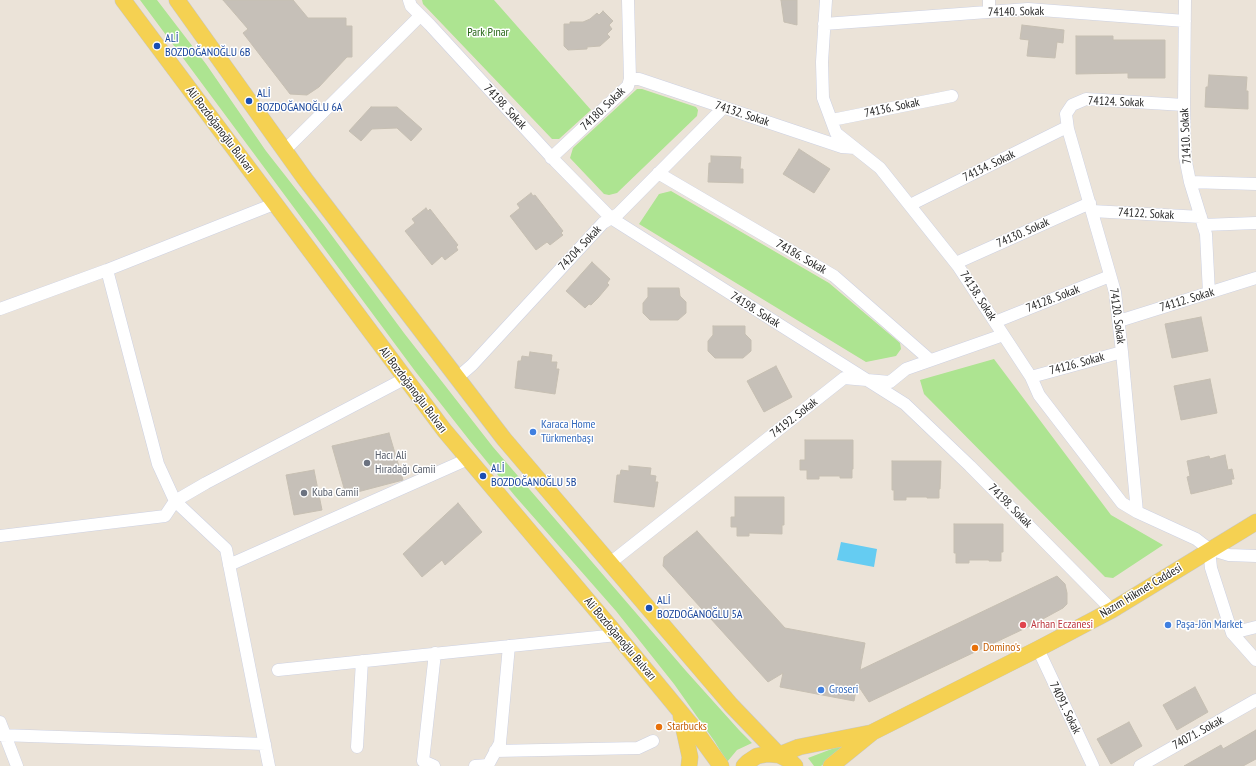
<!DOCTYPE html>
<meta charset="utf-8">
<style>
body{margin:0}
canvas{display:block;background:#ebe3d8}
</style>
<canvas width="1256" height="766"></canvas>
<script>
const ctx = document.querySelector('canvas').getContext('2d');
ctx.lineJoin = 'round';
function fill(path, color) {
  ctx.fillStyle = color;
  ctx.fill(path, 'evenodd');
}
function toPath(rows) {
  const path = new Path2D();
  for (const r of rows) {
    path.moveTo(r[0], r[1]);
    for (let i = 2; i < r.length; i += 2) path.lineTo(r[i], r[i + 1]);
  }
  return path;
}
function trace(path, color, width, dash) {
  ctx.strokeStyle = color;
  ctx.lineWidth = width;
  ctx.lineCap = dash ? 'butt' : 'round';
  ctx.setLineDash(dash || []);
  ctx.stroke(path);
}
function label(font, color, halo, rows, align = 'center') {
  ctx.font = font + ' "PT Sans Narrow",sans-serif';
  ctx.lineWidth = 3;
  ctx.setLineDash([]);
  ctx.textBaseline = 'middle';
  ctx.strokeStyle = halo;
  ctx.fillStyle = color;
  for (const [text, x, y, turn = 0] of rows) {
    ctx.save();
    ctx.translate(x, y);
    ctx.rotate((+turn || 0) * Math.PI / 180);
    ctx.textAlign = isNaN(turn) ? turn : align;
    if (halo) ctx.strokeText(text, 0, 0);
    ctx.fillText(text, 0, 0);
    ctx.restore();
  }
}
const green = toPath([
 [140,0,157,0,206,64,266,151,324,225,404,333,493,447,686,671,739,730,752,743,737,750,727,762,715,742,674,684,616,611,515,496,470,441,415,371],
 [422,0,494,0,591,110,559,139,552,139,423,4],
 [637,89,642,89,696,107,698,110,697,116,617,193,609,195,604,194,570,158,573,148],
 [671,191,829,283,900,343,901,349,896,356,866,362,639,224,659,194],
 [994,359,1111,515,1163,545,1113,578,1105,577,924,394,920,380],
 [858,739,821,766,814,766,808,758]
]);
const water = toPath([
 [841,542,877,549,874,567,837,560]
]);
const building = toPath([
 [223,0,293,0,308,18,346,18,346,26,352,26,352,57,347,57,319,87,307,95,290,94,243,33,248,29,223,0],
 [781,0,797,0,797,25,784,22,781,0],
 [603,11,613,21,609,25,612,29,607,34,610,37,600,46,587,47,587,49,568,50,564,46,564,24,570,24,570,22,583,22,590,19,597,13,599,15,603,11],
 [1022,25,1064,30,1063,43,1057,42,1055,58,1027,56,1029,40,1020,39,1022,25],
 [1076,36,1113,36,1113,40,1165,40,1165,78,1128,78,1128,73,1076,74,1076,36],
 [1209,75,1247,77,1246,91,1248,91,1248,109,1205,107,1206,87,1208,87,1209,75],
 [371,107,397,107,422,129,411,141,397,128,372,129,361,141,349,131,371,107],
 [799,149,830,169,814,193,783,174,799,149],
 [711,156,741,157,740,169,743,169,743,183,708,182,709,163,711,163,711,156],
 [531,193,533,196,535,195,563,231,561,233,563,235,550,245,547,242,536,250,510,216,520,208,517,204,531,193],
 [426,208,428,211,430,209,458,245,456,247,458,250,445,260,442,256,432,265,405,231,415,223,412,219,426,208],
 [592,262,610,279,607,283,609,285,598,298,591,305,589,304,585,308,566,291,592,262],
 [648,288,679,288,680,296,686,302,686,313,678,320,650,320,643,313,643,303,648,297,648,288],
 [1201,317,1208,351,1172,358,1165,324,1201,317],
 [713,326,745,326,745,334,751,340,751,351,743,358,715,358,708,351,708,341,713,335,713,326],
 [530,352,552,355,551,362,557,362,556,369,559,369,555,394,515,388,518,361,521,361,522,356,529,357,530,352],
 [776,366,792,397,764,412,747,381,776,366],
 [1210,379,1217,413,1181,420,1174,386,1210,379],
 [389,433,403,480,346,495,332,446,389,433],
 [805,440,853,440,853,469,852,469,852,478,840,478,840,476,819,476,819,479,807,479,807,470,800,470,800,460,805,460,805,440],
 [1225,455,1228,470,1232,469,1234,479,1231,479,1232,484,1191,494,1187,477,1190,476,1187,461,1209,456,1210,459,1225,455],
 [892,461,941,461,940,489,939,489,939,498,927,498,927,497,906,497,906,500,894,500,894,490,892,490,892,461],
 [629,466,651,468,650,475,656,476,655,482,658,482,654,507,614,502,617,475,620,475,621,470,629,471,629,466],
 [314,470,322,510,294,515,286,475,314,470],
 [735,497,784,497,784,525,782,525,782,534,749,533,749,536,737,536,737,527,731,527,731,517,735,517,735,497],
 [458,503,482,532,445,565,442,560,422,577,403,554,458,503],
 [954,524,1003,524,1003,552,1001,552,1001,561,989,561,989,560,969,560,969,563,956,563,956,553,954,553,954,524],
 [697,531,785,628,865,643,860,670,1057,576,1065,584,1067,593,1067,604,1063,608,1030,626,869,702,857,684,854,701,780,687,783,673,768,682,663,566,664,557,697,531],
 [1195,687,1208,712,1177,730,1163,705,1195,687],
 [1129,722,1142,746,1111,764,1097,739,1129,722],
 [1256,730,1256,759,1243,766,1184,766,1221,745,1223,749,1256,730]
]);
const minor = toPath([
 [409,0,411,6,430,25,555,161,611,218,905,404,970,466,1112,610],
 [826,0,822,62,823,98,836,133,880,168,958,266,1031,377,1039,395,1122,503,1137,512,1196,539,1209,549,1229,555,1256,556],
 [1185,0,1184,105,1185,157,1190,182,1206,234,1209,293],
 [989,12,989,0],
 [824,24,1028,9,1185,21],
 [630,79,639,79,842,147,855,148],
 [832,120,952,96],
 [285,150,420,16],
 [551,158,628,86,630,79,628,0],
 [658,173,834,276,930,360],
 [1190,182,1256,184],
 [910,205,1067,127],
 [1092,211,1201,217],
 [1203,225,1256,223],
 [956,263,1090,203],
 [107,270,158,464,175,501,226,549,269,766],
 [0,309,107,270,274,204],
 [1119,321,1256,278],
 [995,322,1110,276],
 [1031,377,1122,352],
 [457,378,472,365,603,223,618,214,724,107],
 [1137,512,1122,352,1115,292,1068,129,1066,114,1072,105,1086,99,1184,105],
 [0,536,165,516,175,501,206,483,404,379],
 [1209,549,1211,568,1232,633,1256,660],
 [610,563,844,378,890,382,906,369,1003,335],
 [229,565,468,459],
 [1232,633,1256,627],
 [1038,649,1093,766],
 [278,670,617,635],
 [0,722,17,766],
 [0,735,265,744],
 [357,747,362,661],
 [495,751,638,748,653,741],
 [434,766,423,761,435,653],
 [475,766,488,765,500,743,509,646],
 [1140,766,1256,700]
]);
const major = toPath([
 [123,0,444,430,617,635,692,726,721,766],
 [177,0,305,179,504,439,731,705,779,755],
 [681,716,690,757,689,766],
 [779,755,799,747,870,733],
 [744,766,748,762,757,756,768,754,779,755,789,760,795,766],
 [831,766,873,732,1038,649,1112,610,1256,522]
]);
const markers = [
 [157,46,4,"#1a4fb4"],
 [249,101,4,"#1a4fb4"],
 [533,432,4,"#3f7fe0"],
 [367,463,4,"#6b7280"],
 [483,476,4,"#1a4fb4"],
 [304,493,4,"#6b7280"],
 [649,608,4,"#1a4fb4"],
 [1023,625,4,"#e0444e"],
 [1168,625,4,"#3f7fe0"],
 [975,648,4,"#e8710a"],
 [821,690,4,"#3f7fe0"],
 [659,727,4,"#e8710a"]
];
const streetNames = [
 ["74140. Sokak",1016,12,-1],
 ["74124. Sokak",1116,102,2],
 ["74198. Sokak",505,107,47],
 ["74136. Sokak",892,108,-12],
 ["74180. Sokak",603,109,-44],
 ["74132. Sokak",742,114,18],
 ["Ali Bozdoğanoğlu Bulvarı",220,130,53],
 ["71410. Sokak",1186,136,-93],
 ["74134. Sokak",989,166,-26],
 ["74122. Sokak",1146,214,3],
 ["74130. Sokak",1023,233,-24],
 ["74204. Sokak",580,248,-47],
 ["74186. Sokak",801,257,30],
 ["74138. Sokak",978,296,57],
 ["74128. Sokak",1053,299,-21],
 ["74112. Sokak",1187,300,-17],
 ["74198. Sokak",755,310,32],
 ["74120. Sokak",1117,316,82],
 ["74126. Sokak",1077,364,-15],
 ["Ali Bozdoğanoğlu Bulvarı",413,390,53],
 ["74192. Sokak",794,418,-38],
 ["74198. Sokak",1010,506,45],
 ["Nazım Hikmet Caddesi",1141,591,-31],
 ["Ali Bozdoğanoğlu Bulvarı",620,639,50],
 ["74091. Sokak",1065,708,64],
 ["74071. Sokak",1198,733,-29]
];
const parkNames = [
 ["Park Pınar",488,33]
];
const transitNames = [
 ["ALİ",165,39],
 ["BOZDOĞANOĞLU 6B",165,53],
 ["ALİ",257,94],
 ["BOZDOĞANOĞLU 6A",257,108],
 ["ALİ",491,469],
 ["BOZDOĞANOĞLU 5B",491,483],
 ["ALİ",657,601],
 ["BOZDOĞANOĞLU 5A",657,615]
];
const shopNames = [
 ["Karaca Home",541,425],
 ["Türkmenbaşı",541,439],
 ["Paşa-Jön Market",1176,625],
 ["Groseri",829,690]
];
const worshipNames = [
 ["Hacı Ali",375,456],
 ["Hıradağı Camii",375,470],
 ["Kuba Camii",312,493]
];
const healthNames = [
 ["Arhan Eczanesi",1031,625]
];
const foodNames = [
 ["Domino's",983,648],
 ["Starbucks",667,727]
];
fill(green, '#ade491');
fill(water, '#65ccf2');
fill(building, '#c6c0b8');
trace(building, '#c6bfb2', 1);
trace(minor, '#cdd1e2', 13);
trace(major, '#c7c7c7', 17);
trace(minor, '#fff', 12);
trace(major, '#f5d152', 16);
for (const [x, y, r, color] of markers) {
  const dot = new Path2D();
  dot.arc(x, y, r, 0, 2 * Math.PI);
  ctx.fillStyle = color;
  ctx.fill(dot);
  trace(dot, '#fff', 1.5);
}
label('12px', '#272727', '#fff', streetNames);
label('12px', '#266516', '#fff', parkNames);
label('12px', '#164399', '#fff', transitNames, 'left');
label('12px', '#366cbe', '#fff', shopNames, 'left');
label('12px', '#5b616d', '#fff', worshipNames, 'left');
label('12px', '#be3a42', '#fff', healthNames, 'left');
label('12px', '#c56008', '#fff', foodNames, 'left');
</script>
